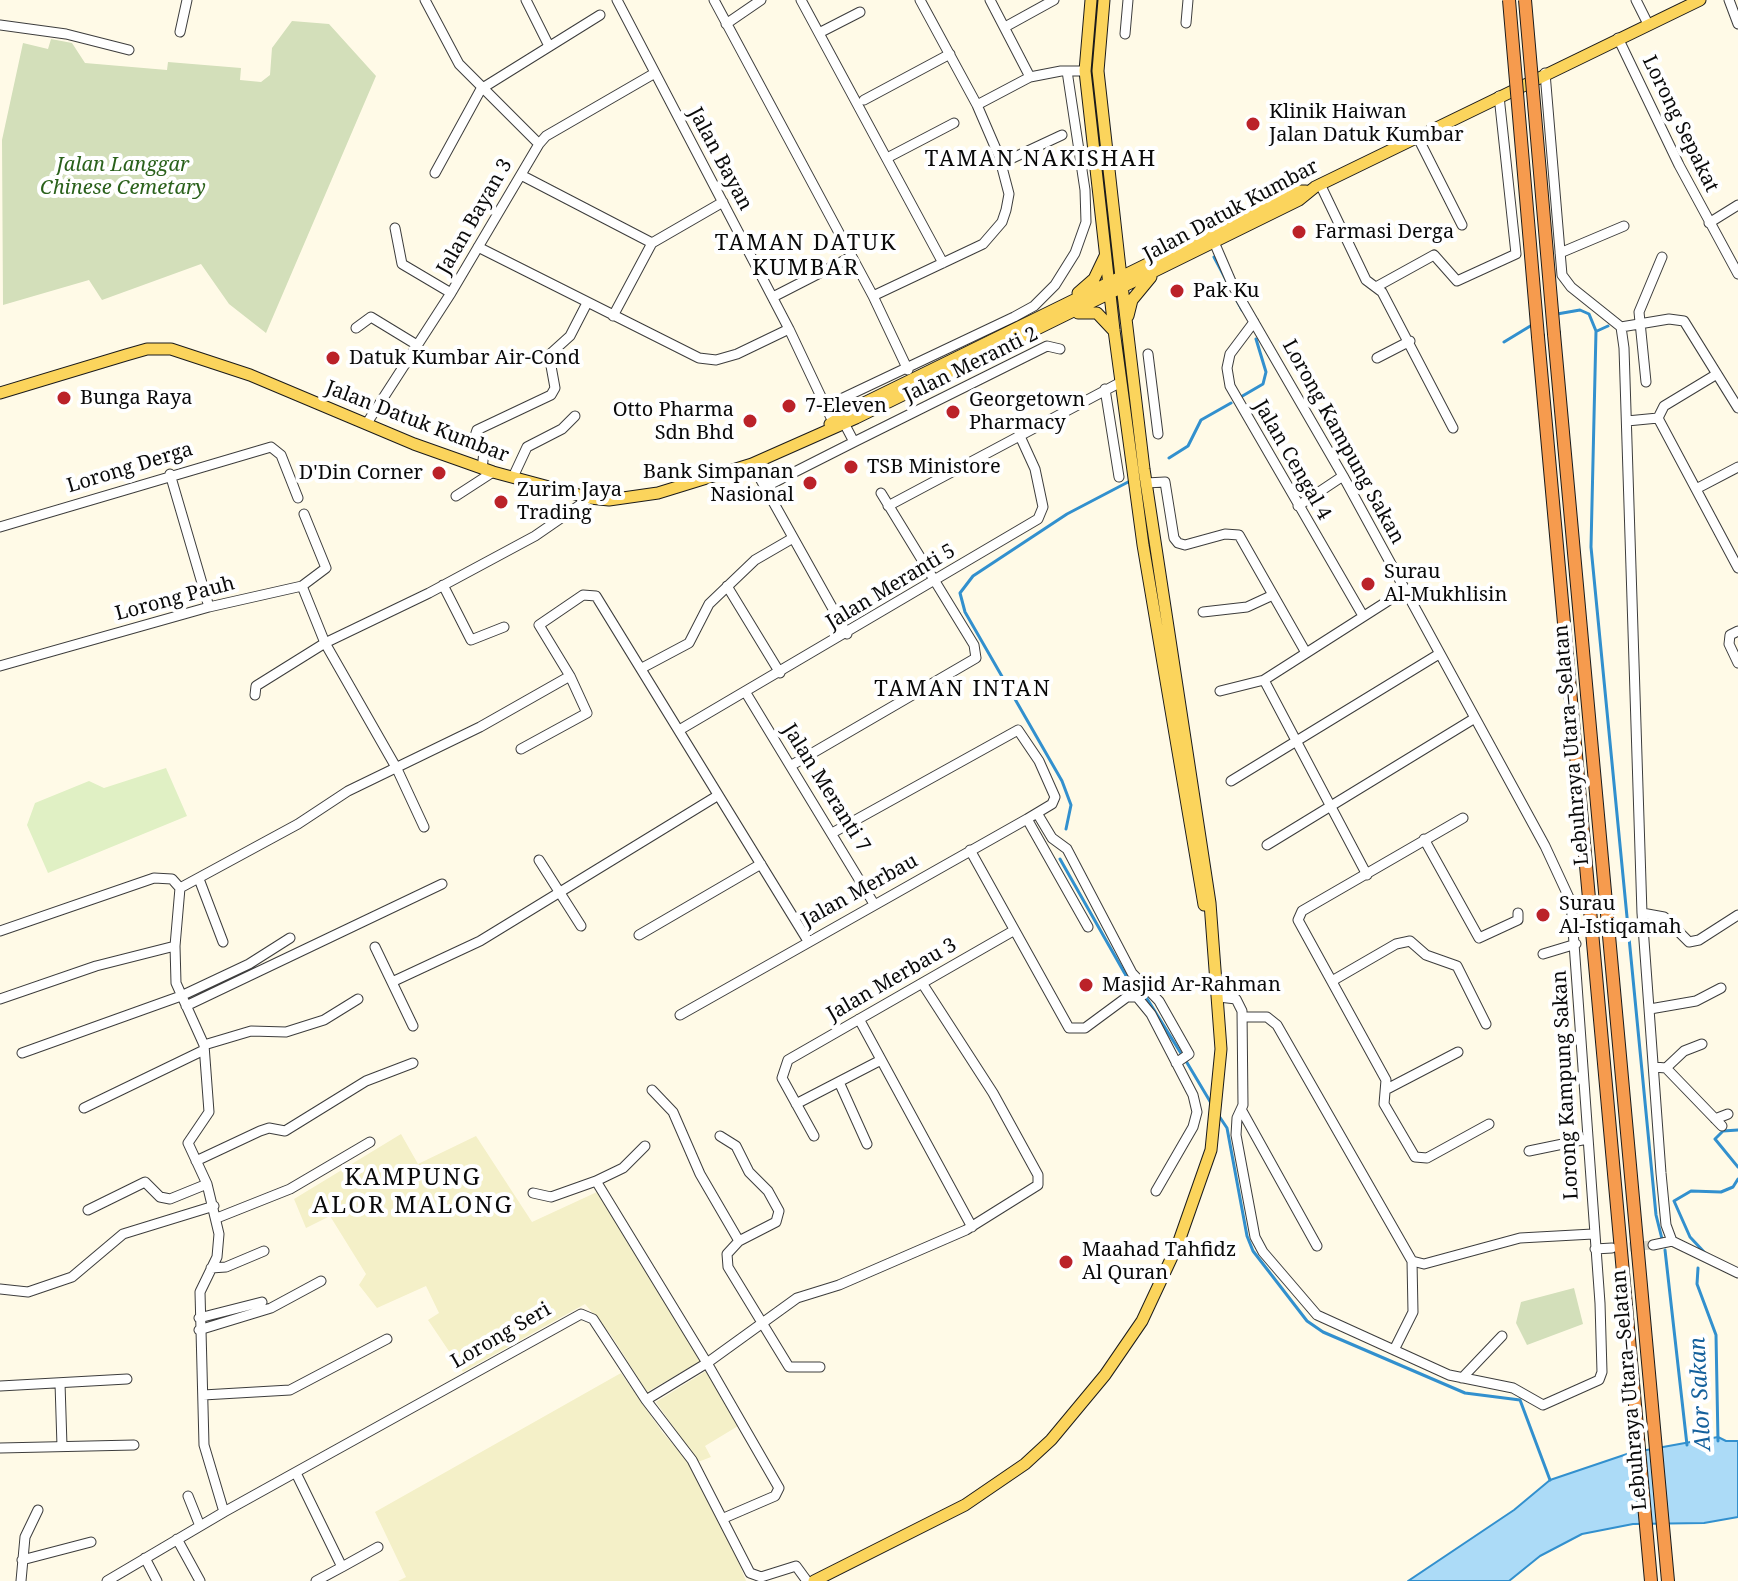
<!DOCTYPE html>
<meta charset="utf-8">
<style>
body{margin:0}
canvas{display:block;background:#fffae7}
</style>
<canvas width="1738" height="1581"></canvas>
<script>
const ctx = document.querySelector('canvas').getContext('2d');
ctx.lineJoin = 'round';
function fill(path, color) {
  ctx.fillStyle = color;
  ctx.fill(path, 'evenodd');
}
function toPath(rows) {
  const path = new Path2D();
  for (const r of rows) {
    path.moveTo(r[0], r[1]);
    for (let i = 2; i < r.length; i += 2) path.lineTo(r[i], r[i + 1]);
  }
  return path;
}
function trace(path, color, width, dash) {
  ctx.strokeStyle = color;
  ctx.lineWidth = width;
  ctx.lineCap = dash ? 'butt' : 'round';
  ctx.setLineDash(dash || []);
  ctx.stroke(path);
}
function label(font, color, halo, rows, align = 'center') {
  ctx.font = font + ' "Noto Serif",serif';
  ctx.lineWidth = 8;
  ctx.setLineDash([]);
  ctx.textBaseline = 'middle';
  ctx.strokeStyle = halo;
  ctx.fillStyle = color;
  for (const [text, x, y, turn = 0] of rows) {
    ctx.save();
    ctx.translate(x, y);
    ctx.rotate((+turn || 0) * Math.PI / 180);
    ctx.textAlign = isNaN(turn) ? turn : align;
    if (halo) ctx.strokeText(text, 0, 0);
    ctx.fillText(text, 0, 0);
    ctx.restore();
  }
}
const farmland = toPath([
 [401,1134,418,1164,476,1136,532,1222,597,1192,701,1361,647,1392,611,1335,585,1304,463,1372,428,1320,439,1313,426,1286,377,1308,359,1285,366,1274,330,1216,306,1228,294,1199],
 [706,1371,738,1426,705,1446,711,1457,698,1462,656,1402],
 [621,1373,663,1433,695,1469,721,1517,746,1581,398,1581,406,1577,375,1512]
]);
const cemetery = toPath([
 [292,21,329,24,376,76,266,333,229,304,201,264,102,300,89,280,3,305,2,140,23,43,48,49,51,39,72,43,85,63,167,70,168,62,241,68,240,80,261,82,270,75,272,48],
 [1574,1288,1583,1324,1527,1345,1516,1323,1521,1302]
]);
const pitch = toPath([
 [166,768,187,816,48,873,27,825,35,803,89,781,104,788]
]);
const water = toPath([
 [1718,1437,1726,1441,1738,1441,1738,1517,1704,1523,1633,1524,1582,1534,1540,1556,1509,1581,1408,1581,1514,1510,1550,1480,1630,1453,1718,1437]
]);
const stream = toPath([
 [1214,257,1242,310],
 [1557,314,1580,310,1589,314,1596,331,1591,547,1656,1215,1662,1239],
 [1597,331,1608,326],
 [1504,342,1532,325],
 [1239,398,1263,384,1266,372,1256,339],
 [1169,458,1188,446,1201,420,1231,403],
 [1066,829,1071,805,1062,781,965,612,960,593,973,576,1067,514,1130,481],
 [1060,859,1133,988,1146,997,1182,1055],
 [1186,1061,1211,1103],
 [1219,1116,1227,1128,1247,1236,1253,1251,1307,1321,1323,1332,1465,1393,1520,1400,1550,1480],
 [1738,1130,1723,1131,1715,1139,1738,1167],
 [1665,1250,1687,1445],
 [1705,1253,1690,1237,1674,1201,1691,1191,1721,1192,1733,1187,1738,1179],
 [1698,1268,1697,1284,1716,1335,1718,1441]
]);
const minorTunnel = toPath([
 [1616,1248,1653,1245]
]);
const minor = toPath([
 [425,0,459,64,539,144],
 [526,0,549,46],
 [617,0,789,329,833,422],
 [714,0,873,296,908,370],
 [801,0,943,263],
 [990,0,1030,77],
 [1636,0,1648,24],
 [1729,0,1738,24],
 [1186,23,1188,0],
 [726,24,761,0],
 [0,25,66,34,129,50],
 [1005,27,1054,0],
 [180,32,187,0],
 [819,33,860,12],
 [1125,34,1128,0],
 [1618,38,1679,165,1738,274],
 [1545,73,1562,275,1571,287,1621,327,1624,348,1642,913,1661,1173,1666,1225,1672,1241],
 [864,100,950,54],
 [977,105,1030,77,1061,71,1085,71],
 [1417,136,1462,225],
 [887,158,954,123],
 [1002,163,1062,135],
 [435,173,481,89,600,15],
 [521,175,652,243],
 [1320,184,1366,280,1382,292,1453,428],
 [1709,223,1738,205],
 [395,228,402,264,451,293],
 [1214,242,1233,286,1343,476,1545,846,1571,902,1600,1303,1602,1372,1599,1380,1543,1405,1513,1388,1449,1375,1317,1315,1263,1252,1255,1237,1236,1135,1237,1118,1243,1105,1242,1011,1236,999,1219,997],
 [478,247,699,358,716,360,737,354,789,329],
 [1560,253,1624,226],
 [1376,287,1434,255,1457,281,1516,254,1499,96],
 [873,296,983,244,1002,222,1006,210,1009,194,999,156,977,105,920,0],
 [773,297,851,257],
 [613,316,652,243,723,202],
 [1254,322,1230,354,1227,368,1230,386,1362,614],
 [1621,327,1669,319,1684,321,1738,408],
 [356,328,371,317,417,345],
 [1148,354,1158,434],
 [1377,358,1410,341],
 [1717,374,1664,406,1658,418,1738,568],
 [1646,382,1639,312,1662,257],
 [1105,389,1119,477],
 [826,406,1014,317,1034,306,1055,285,1075,253,1086,222,1085,190,1067,71],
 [1627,421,1658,418],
 [367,423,451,293,539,144,546,136,655,73],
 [854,442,1047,346,1060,349],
 [752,464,847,634],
 [482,469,484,452,475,436,477,430,551,395,555,388,549,355,570,336,587,303],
 [170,474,209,607],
 [513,477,527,447,562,429,575,416],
 [1146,483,1165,482,1174,538,1178,543,1185,545,1225,534,1239,535,1305,651],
 [765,487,854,442,844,423],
 [1696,489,1738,467],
 [456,496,493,472],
 [888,506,1121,382],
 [1298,506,1343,476],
 [0,527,271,447,281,455,298,498],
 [443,585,471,640,504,627],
 [302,586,326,568,304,514],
 [727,586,780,673],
 [1203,612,1247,607,1273,595],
 [1738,631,1730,635,1729,644,1738,663],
 [0,666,209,607,302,586,325,643,397,769,424,827],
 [642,668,689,643,709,604,755,560,793,538],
 [1264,680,1367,875],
 [1220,691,1264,680,1405,590],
 [746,693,874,904],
 [255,695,256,686,325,643,429,593,535,536,590,498],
 [681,729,1038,519,1043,507,1035,469,1019,434],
 [521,749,587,713,570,676,539,625,583,595,596,596,808,941],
 [792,765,976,658,974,645,881,493],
 [1231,781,1439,654],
 [1037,813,1052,838,1067,849,1132,973,1159,1001,1189,1054,1176,1063],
 [1463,818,1302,911,1298,920,1386,1080,1384,1104,1415,1157,1427,1158,1489,1124],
 [1027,819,1088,927],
 [1424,839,1479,938,1518,920,1518,913],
 [1267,845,1475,718],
 [970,850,1069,1028,1085,1028,1127,997,1137,997,1151,1014,1193,1095,1197,1112,1193,1127,1156,1191],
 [539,860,581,926],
 [199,879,223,942],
 [180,888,298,824,348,791,480,727,570,676],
 [1642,913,1664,917,1689,942,1699,940,1738,915],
 [0,931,154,878,172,879,180,888,175,946,176,983,204,1045,209,1112,188,1143,207,1184,219,1234,217,1257,200,1292,204,1445,224,1512],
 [639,935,761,864],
 [375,947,413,1026],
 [1543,954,1576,944],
 [1332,981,1396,944,1410,941,1426,955,1457,966,1486,1024],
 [392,982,480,941,717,796],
 [0,999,96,966,175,946],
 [186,1006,442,884],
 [1650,1009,1696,1001,1721,988],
 [680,1015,1027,819,1052,804,1055,797,1039,761,1018,730,834,832],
 [1243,1017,1267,1017,1277,1025,1412,1261,1424,1264,1520,1238,1593,1234],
 [859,1019,972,1227],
 [204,1045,251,1031,286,1032,324,1020,358,999],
 [22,1053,181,996,249,964,290,938],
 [1654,1067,1666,1068,1722,1126],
 [1666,1068,1684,1051,1702,1044],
 [839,1082,867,1144],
 [1387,1089,1458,1052],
 [652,1090,673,1112,700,1174,739,1241,727,1254,728,1267,789,1367,820,1367],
 [796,1104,881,1060],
 [84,1108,204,1050],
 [1242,1111,1317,1246],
 [1715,1119,1728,1114],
 [720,1136,736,1146,749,1172,768,1191,779,1211,776,1222,739,1241],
 [814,1136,782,1078,788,1060,1013,931],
 [1529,1151,1587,1139],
 [196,1161,260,1131,269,1128,285,1131,366,1081,413,1063],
 [596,1181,623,1168,645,1146],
 [533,1193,551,1197,596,1181,707,1363,779,1488,775,1496,724,1518],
 [88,1210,145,1182,160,1197,170,1199,207,1184],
 [217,1218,290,1189,370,1142],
 [1672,1241,1738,1273],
 [1653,1245,1672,1241],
 [1595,1249,1612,1248],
 [211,1268,226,1267,264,1251],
 [0,1289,28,1292,72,1277,123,1234,214,1206],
 [199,1318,262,1302],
 [199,1330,271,1308,321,1281],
 [1394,1350,1413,1312,1412,1261],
 [1462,1378,1502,1336],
 [60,1383,62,1446],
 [0,1386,127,1379],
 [203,1395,290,1390,387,1339],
 [646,1400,707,1363,797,1298,839,1285,966,1230,1038,1185,1038,1175,993,1093,922,983],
 [0,1448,134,1445],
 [296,1473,342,1567,316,1581],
 [188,1496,200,1526],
 [177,1539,200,1581],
 [145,1558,157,1581],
 [22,1560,91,1542],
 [342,1567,378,1547],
 [21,1581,25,1537,38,1510],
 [107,1581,224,1512,581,1314,593,1319,646,1400,692,1460,750,1573,761,1577,796,1566,807,1581]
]);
const major = toPath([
 [1091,0,1085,71,1114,330,1143,545,1204,905],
 [1078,293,1094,279,1105,256],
 [1078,313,1097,313,1113,330],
 [1128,316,1132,300,1151,277],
 [0,393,126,355,147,349,171,349,250,375,414,444,493,472,590,498,609,500,658,493,752,464,856,418,1299,200,1315,187,1700,0],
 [830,424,862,404,1296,191,1306,191],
 [814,1581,965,1505,1025,1464,1051,1440,1105,1375,1142,1321,1178,1244,1211,1150,1221,1049,1210,903,1144,469,1121,277,1098,71,1104,0]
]);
const highway = toPath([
 [1554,334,1668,1581],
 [1538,337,1651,1581]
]);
const highwayBridge = toPath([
 [1509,0,1538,337],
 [1525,0,1554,334]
]);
const markers = [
 [1253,124,8,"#bb2229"],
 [1299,232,8,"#bb2229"],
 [1177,291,8,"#bb2229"],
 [333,358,8,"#bb2229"],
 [64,398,8,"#bb2229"],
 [789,406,8,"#bb2229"],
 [953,412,8,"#bb2229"],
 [750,421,8,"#bb2229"],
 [851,467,8,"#bb2229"],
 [439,473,8,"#bb2229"],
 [810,483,8,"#bb2229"],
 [501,502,8,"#bb2229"],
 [1368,584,8,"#bb2229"],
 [1543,915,8,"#bb2229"],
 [1086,985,8,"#bb2229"],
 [1066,1262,8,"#bb2229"]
];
const poiNames = [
 ["Klinik Haiwan",1269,112],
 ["Jalan Datuk Kumbar",1269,135],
 ["Farmasi Derga",1315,232],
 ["Pak Ku",1193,291],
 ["Datuk Kumbar Air-Cond",349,358],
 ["Bunga Raya",80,398],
 ["Georgetown",969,400],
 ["Pharmacy",969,423],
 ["7-Eleven",805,406],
 ["Otto Pharma",734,410,"right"],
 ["Sdn Bhd",734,433,"right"],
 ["TSB Ministore",867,467],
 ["Bank Simpanan",794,472,"right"],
 ["Nasional",794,495,"right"],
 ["D'Din Corner",423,473,"right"],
 ["Zurim Jaya",517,490],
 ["Trading",517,513],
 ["Surau",1384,572],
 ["Al-Mukhlisin",1384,595],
 ["Surau",1559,904],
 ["Al-Istiqamah",1559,927],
 ["Masjid Ar-Rahman",1102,985],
 ["Maahad Tahfidz",1082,1250],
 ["Al Quran",1082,1273]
];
const streetNames = [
 ["Lorong Sepakat",1680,124,64],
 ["Jalan Bayan",720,159,62],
 ["Jalan Datuk Kumbar",1231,211,-28],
 ["Jalan Bayan 3",475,217,-60],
 ["Jalan Meranti 2",971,365,-26],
 ["Jalan Datuk Kumbar",417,422,21],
 ["Lorong Kampung Sakan",1343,442,61],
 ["Jalan Cengal 4",1292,460,60],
 ["Lorong Derga",130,468,-17],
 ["Jalan Meranti 5",891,587,-31],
 ["Lorong Pauh",175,599,-15],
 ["Lebuhraya Utara–Selatan",1572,745,-95],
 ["Jalan Meranti 7",826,788,58],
 ["Jalan Merbau",860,891,-29],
 ["Jalan Merbau 3",892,980,-30],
 ["Lorong Kampung Sakan",1566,1085,-93],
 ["Lorong Seri",501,1336,-30],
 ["Lebuhraya Utara–Selatan",1630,1390,-95]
];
const parkNames = [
 ["Jalan Langgar",123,165],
 ["Chinese Cemetary",123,188]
];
const neighbourhoodNames = [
 ["TAMAN NAKISHAH",1041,160],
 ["TAMAN DATUK",806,244],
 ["KUMBAR",806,269],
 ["TAMAN INTAN",963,690]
];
const waterNames = [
 ["Alor Sakan",1701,1394,-93]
];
const quarterNames = [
 ["KAMPUNG",413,1178],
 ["ALOR MALONG",413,1206]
];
fill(farmland, '#f4f0c8');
fill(cemetery, '#d3dfba');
fill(pitch, '#e0f0c4');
fill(water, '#acdbf7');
trace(water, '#3290ce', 2);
trace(stream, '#3290ce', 3);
trace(minorTunnel, '#dad6c6', 9, [9, 4.5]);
trace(minor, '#3d3d3d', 11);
trace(major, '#1b1b1b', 13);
trace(highway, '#1b1b1b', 14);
trace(minor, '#fff', 9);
trace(major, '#fbd45c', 11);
trace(highway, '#f69b4e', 12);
trace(highwayBridge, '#1b1b1b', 14, []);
trace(highwayBridge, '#f69b4e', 12);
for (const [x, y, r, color] of markers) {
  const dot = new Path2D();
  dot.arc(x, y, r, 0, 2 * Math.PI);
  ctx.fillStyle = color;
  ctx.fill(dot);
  trace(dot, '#fff', 3);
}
label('20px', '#0a0a0a', '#fff', poiNames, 'left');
label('20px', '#0a0a0a', '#fff', streetNames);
label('italic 20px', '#2a611b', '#fff', parkNames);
ctx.letterSpacing = '2px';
label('22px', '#0a0a0a', '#fff', neighbourhoodNames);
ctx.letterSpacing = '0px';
label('italic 22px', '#14609c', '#fff', waterNames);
ctx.letterSpacing = '2px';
label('24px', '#0a0a0a', '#fff', quarterNames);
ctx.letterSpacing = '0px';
</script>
